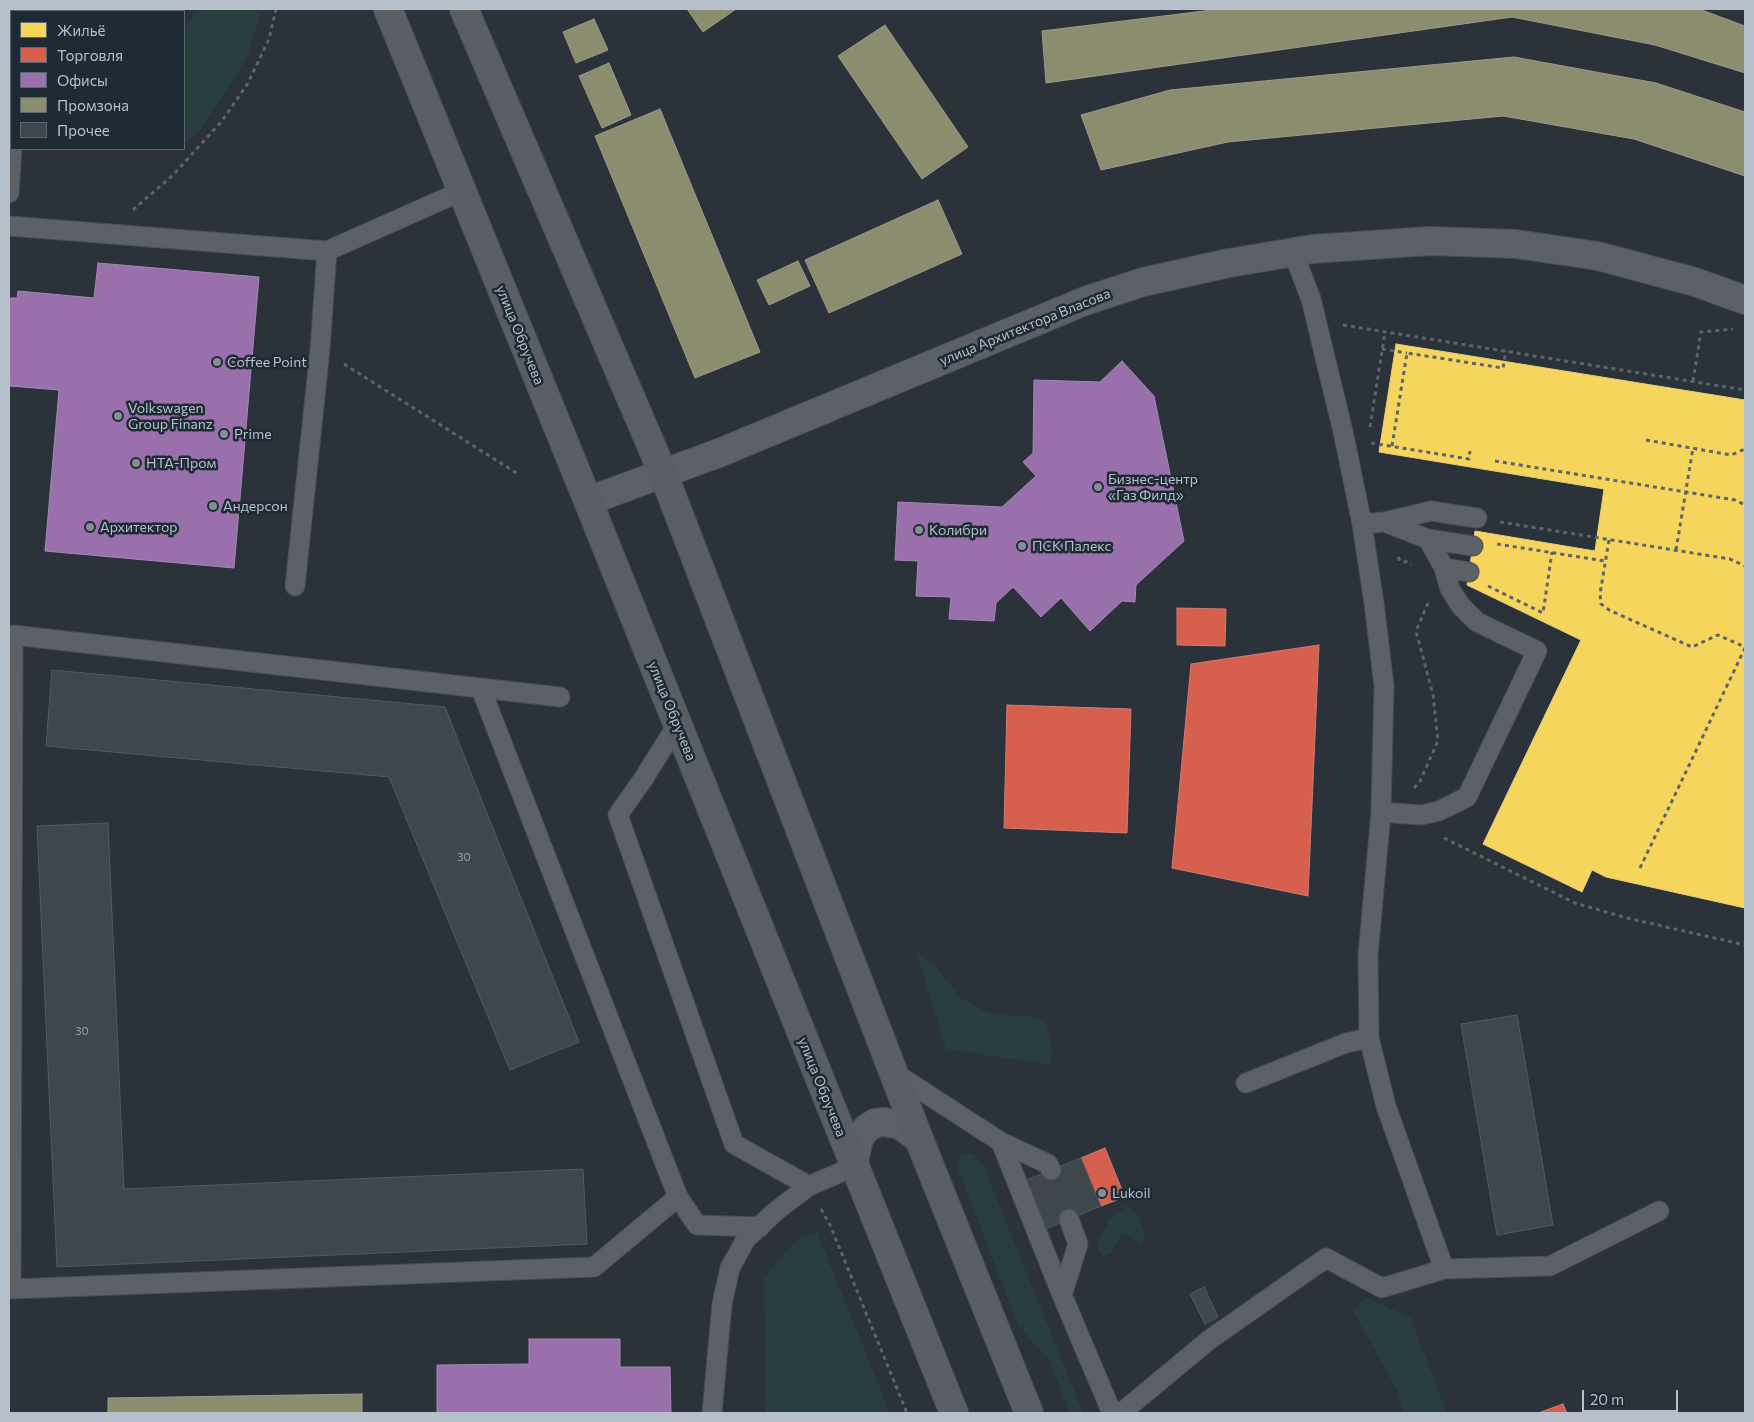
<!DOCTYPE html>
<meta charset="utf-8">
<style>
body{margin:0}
#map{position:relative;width:1754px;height:1422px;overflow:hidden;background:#2b3239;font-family:Commissioner,sans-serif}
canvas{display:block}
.frame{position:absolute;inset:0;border:10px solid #b6c0ca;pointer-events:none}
.legend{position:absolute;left:10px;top:10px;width:175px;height:140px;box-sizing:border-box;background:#1e2a34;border:1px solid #5b6670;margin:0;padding:6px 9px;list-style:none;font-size:15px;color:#b6c0ca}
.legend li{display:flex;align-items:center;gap:10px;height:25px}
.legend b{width:25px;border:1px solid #5b6670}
.scale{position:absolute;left:1582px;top:1390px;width:96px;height:22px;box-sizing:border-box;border:2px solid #b6c0ca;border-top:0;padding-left:6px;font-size:15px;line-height:18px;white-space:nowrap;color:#b6c0ca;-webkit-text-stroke:4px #1e2a34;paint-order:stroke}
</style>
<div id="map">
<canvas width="1754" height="1422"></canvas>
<div class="frame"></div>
<ul class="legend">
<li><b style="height:14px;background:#f6d55c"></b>Жильё</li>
<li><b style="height:14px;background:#d6604d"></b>Торговля</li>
<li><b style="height:14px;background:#9970ab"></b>Офисы</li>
<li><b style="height:14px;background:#8c8c6e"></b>Промзона</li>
<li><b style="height:14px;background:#40474c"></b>Прочее</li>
</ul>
<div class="scale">20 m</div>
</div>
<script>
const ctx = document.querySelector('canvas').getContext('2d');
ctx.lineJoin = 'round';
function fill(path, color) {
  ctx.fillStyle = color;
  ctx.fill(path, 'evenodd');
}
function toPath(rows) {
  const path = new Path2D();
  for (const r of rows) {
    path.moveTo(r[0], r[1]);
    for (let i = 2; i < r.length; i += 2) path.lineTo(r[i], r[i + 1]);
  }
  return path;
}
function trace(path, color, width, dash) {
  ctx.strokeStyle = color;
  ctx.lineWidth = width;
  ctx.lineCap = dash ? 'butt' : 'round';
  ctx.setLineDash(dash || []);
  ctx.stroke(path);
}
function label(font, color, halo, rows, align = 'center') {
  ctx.font = font + ' Commissioner,sans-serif';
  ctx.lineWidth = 5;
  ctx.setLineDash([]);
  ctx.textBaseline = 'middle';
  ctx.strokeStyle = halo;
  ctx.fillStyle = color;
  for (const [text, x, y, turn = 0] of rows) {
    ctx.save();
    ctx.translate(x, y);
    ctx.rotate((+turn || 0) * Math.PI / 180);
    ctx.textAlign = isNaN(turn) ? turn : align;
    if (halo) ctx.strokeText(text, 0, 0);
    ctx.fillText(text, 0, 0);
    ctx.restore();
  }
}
const green = toPath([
 [198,9,262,9,247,58,200,131,184,144,184,24,189,22],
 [916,952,934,964,961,998,990,1014,1038,1017,1046,1023,1053,1055,1049,1065,946,1049],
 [973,1153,984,1167,1083,1413,1070,1413,1049,1360,1018,1325,958,1169,961,1154],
 [1127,1207,1136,1212,1145,1233,1141,1244,1122,1232,1112,1253,1103,1257,1096,1246,1110,1218],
 [817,1232,890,1413,766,1413,764,1277,789,1248,801,1237],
 [1366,1298,1410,1317,1447,1413,1403,1413,1397,1390,1353,1311]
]);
const homes = toPath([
 [1396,344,1745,400,1745,908,1606,877,1592,870,1582,892,1483,844,1581,640,1467,585,1475,531,1595,551,1604,489,1379,452,1396,344]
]);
const shops = toPath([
 [1177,608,1226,609,1225,646,1177,645,1177,608],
 [1319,645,1308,896,1172,868,1191,664,1319,645],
 [1007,705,1131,709,1127,833,1004,828,1007,705],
 [1105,1148,1125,1197,1101,1206,1081,1158,1105,1148],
 [1563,1404,1567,1413,1538,1413,1563,1404]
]);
const offices = toPath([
 [98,263,259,277,234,568,45,551,59,390,10,386,9,298,17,298,18,291,94,298,98,263],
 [1122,361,1154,396,1184,541,1136,585,1135,602,1122,601,1090,631,1061,598,1041,617,1013,587,996,603,994,621,949,619,951,597,916,596,918,561,895,560,898,502,1002,507,1036,476,1023,462,1033,453,1034,380,1100,382,1122,361],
 [529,1339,620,1339,620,1367,670,1367,671,1413,437,1413,437,1365,529,1364,529,1339]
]);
const industry = toPath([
 [687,9,736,9,703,32,687,9],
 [1220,9,1699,9,1745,26,1745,73,1655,45,1512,17,1046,83,1042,31,1220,9],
 [594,19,608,50,576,63,563,32,594,19],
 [885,25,968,147,922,179,838,56,885,25],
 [1514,57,1656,83,1745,112,1745,176,1634,139,1503,116,1228,142,1101,170,1081,115,1170,90,1514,57],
 [609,63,631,115,602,128,579,76,609,63],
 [660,109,760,352,695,378,595,136,660,109],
 [938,200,962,254,829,313,805,260,938,200],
 [798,261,810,286,769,305,757,280,798,261],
 [362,1394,362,1413,108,1413,108,1398,362,1394]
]);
const building = toPath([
 [52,670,445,707,482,801,579,1042,510,1070,389,777,46,746,52,670],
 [108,823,124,1189,583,1169,587,1244,57,1267,37,826,108,823],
 [1517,1015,1553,1225,1497,1235,1461,1024,1517,1015],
 [1081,1158,1101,1206,1043,1230,1024,1181,1081,1158],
 [1204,1287,1218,1317,1205,1324,1190,1294,1204,1287]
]);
const path = toPath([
 [133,210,173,175,222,121,248,83,269,39,276,9],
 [1343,325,1745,390],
 [1382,349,1407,353],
 [344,364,518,474],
 [1693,381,1701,332,1733,329],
 [1370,427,1385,332],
 [1646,440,1731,455,1745,449],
 [1371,443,1469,459,1470,451],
 [1392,446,1407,353,1503,368,1506,351],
 [1495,461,1735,500,1745,505],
 [1500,522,1730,559,1745,566],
 [1609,540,1600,594,1601,604,1609,610,1692,647,1718,635,1745,647],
 [1497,544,1605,561],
 [1676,550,1693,448],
 [1398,557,1400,561,1407,562,1411,565],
 [1488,586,1543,613,1552,552],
 [1414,788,1420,781,1438,741,1433,695,1416,631,1428,603],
 [1444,838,1575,903,1627,918,1745,945],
 [1640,868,1745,648],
 [821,1209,830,1225,907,1413]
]);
const service = toPath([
 [24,11,24,9],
 [9,193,12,149],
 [9,226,327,251,462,191],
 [1293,252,1311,299,1344,436,1362,524,1374,603,1384,686,1381,812,1368,955,1369,1038,1386,1106,1444,1269],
 [1384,522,1428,539,1473,546],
 [1362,524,1384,522,1431,511,1477,518],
 [1444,568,1469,572],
 [295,586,320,349,327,251],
 [481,689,678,1197],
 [560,697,13,635,11,1289,594,1267,678,1197,697,1225,760,1227],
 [677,725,644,778,618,815,734,1144,809,1186],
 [1381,812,1421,815,1439,811,1467,797,1537,651,1477,622,1460,605,1450,589,1444,568,1428,539],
 [893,1072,1001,1142,1062,1295,1112,1413],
 [1246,1083,1346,1043,1369,1038],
 [1001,1142,1048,1164,1051,1170],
 [1062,1295,1078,1244,1069,1219],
 [712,1413,722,1304,730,1268,746,1239,776,1211,809,1186,853,1167],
 [1121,1413,1209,1340,1326,1258,1382,1288,1444,1269,1550,1266,1659,1211]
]);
const minor = toPath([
 [853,1167,859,1138,866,1129,875,1123,884,1122,900,1125,919,1139]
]);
const tertiary = toPath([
 [588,501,719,453,1085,301,1143,282,1229,263,1312,249,1430,241,1516,244,1598,256,1695,282,1745,300]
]);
const secondary = toPath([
 [388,9,588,501,954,1413],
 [464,9,663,473,919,1139,1029,1413]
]);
const markers = [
 [217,362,5,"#858e97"],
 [118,416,5,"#858e97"],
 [224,434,5,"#858e97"],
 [136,463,5,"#858e97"],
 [1098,487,5,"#858e97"],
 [213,506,5,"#858e97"],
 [90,527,5,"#858e97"],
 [919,530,5,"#858e97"],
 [1022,546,5,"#858e97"],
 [1102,1193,5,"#858e97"]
];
const numberNames = [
 ["30",464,857],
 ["30",82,1031]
];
const streetNames = [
 ["улица Архитектора Власова",1025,327,-22],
 ["улица Обручева",520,335,68],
 ["улица Обручева",672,711,68],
 ["улица Обручева",822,1087,68]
];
const poiNames = [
 ["Coffee Point",227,362],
 ["Volkswagen",128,408],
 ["Group Finanz",128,424],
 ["Prime",234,434],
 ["НТА-Пром",146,463],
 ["Бизнес-центр",1108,479],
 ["«Газ Филд»",1108,495],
 ["Андерсон",223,506],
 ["Архитектор",100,527],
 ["Колибри",929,530],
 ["ПСК Палекс",1032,546],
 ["Lukoil",1112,1193]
];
fill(green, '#283e3f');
fill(homes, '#f6d55c');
trace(homes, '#e3cf7d', 1);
fill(shops, '#d6604d');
trace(shops, '#cc7d72', 1);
fill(offices, '#9970ab');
trace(offices, '#a288b4', 1);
fill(industry, '#8c8c6e');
trace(industry, '#999c8a', 1);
fill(building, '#40474c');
trace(building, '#535a61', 1);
trace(service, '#494e54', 21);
trace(minor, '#494e54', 30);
trace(tertiary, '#494e54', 30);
trace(secondary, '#494e54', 30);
trace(path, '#5e656a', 3, [4, 4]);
trace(service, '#5b6167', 19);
trace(minor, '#5b6167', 28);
trace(tertiary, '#5b6167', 28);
trace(secondary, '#5a5f65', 28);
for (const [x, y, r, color] of markers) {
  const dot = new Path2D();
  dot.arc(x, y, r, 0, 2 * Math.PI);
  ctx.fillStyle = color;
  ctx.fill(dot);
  trace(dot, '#1e2a34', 2);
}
label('11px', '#98a2aa', null, numberNames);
label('14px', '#b6c0ca', '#1e2a34', streetNames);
label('14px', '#b6c0ca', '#1e2a34', poiNames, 'left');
</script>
